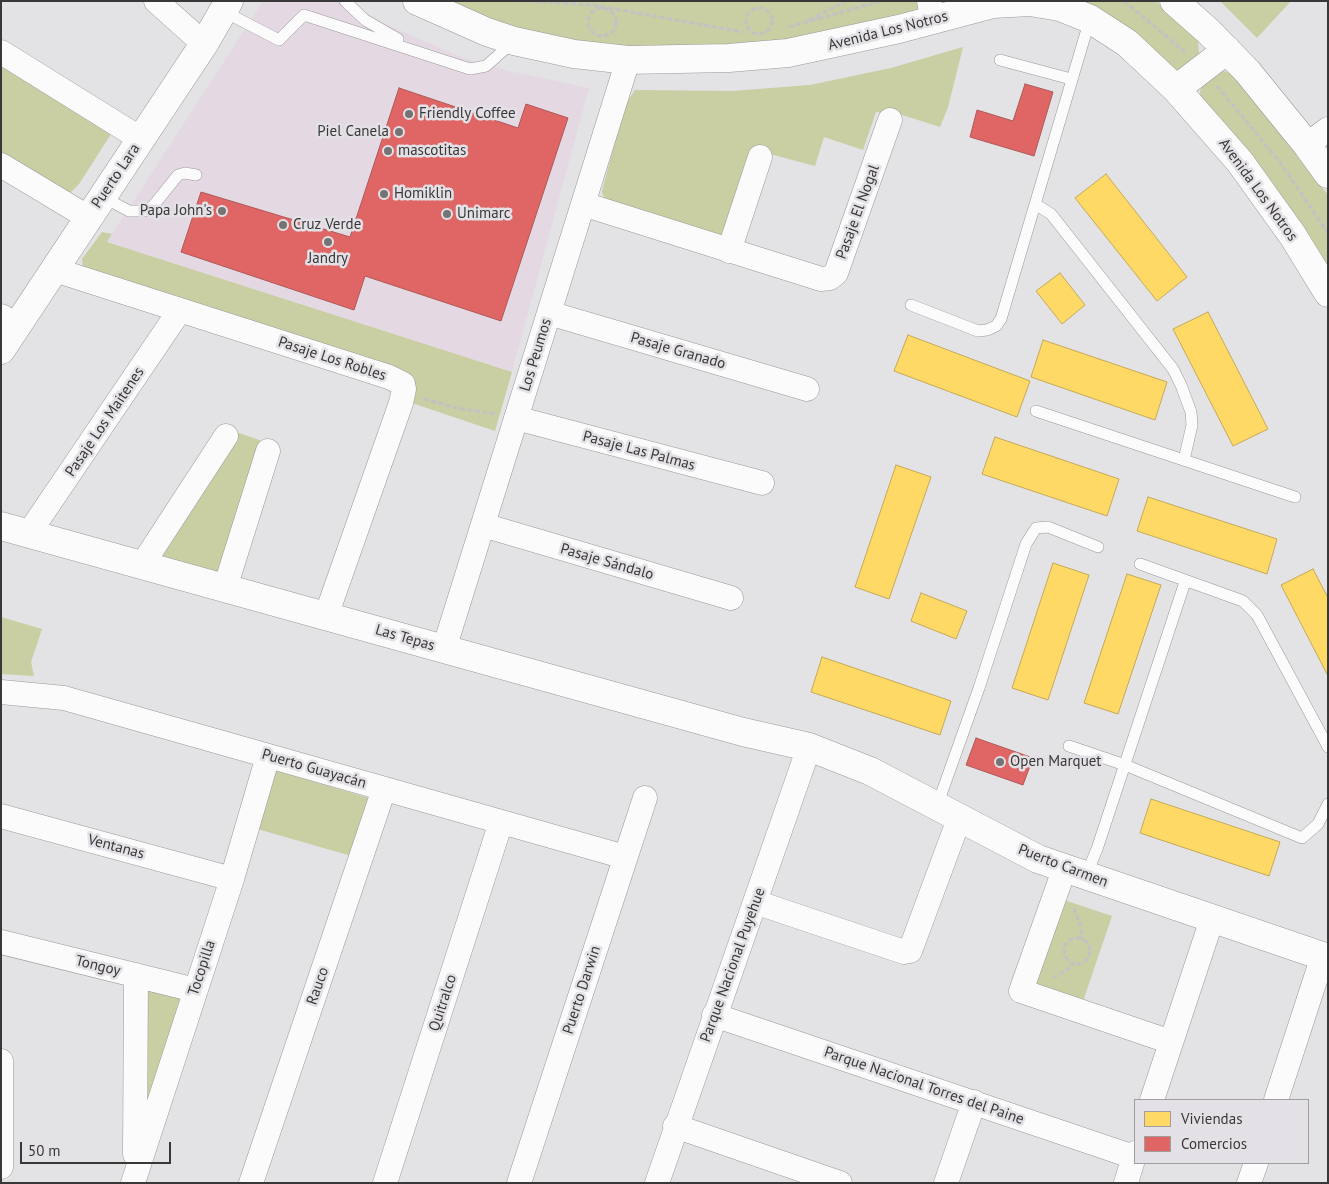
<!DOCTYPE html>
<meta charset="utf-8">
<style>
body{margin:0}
#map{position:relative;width:1329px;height:1184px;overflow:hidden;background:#e3e2e4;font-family:"PT Sans",sans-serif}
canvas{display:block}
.frame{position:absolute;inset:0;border:2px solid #393839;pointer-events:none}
.legend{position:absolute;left:1134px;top:1099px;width:175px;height:65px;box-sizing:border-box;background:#e3e1e5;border:1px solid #9f9da0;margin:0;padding:6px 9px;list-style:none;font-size:15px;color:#393839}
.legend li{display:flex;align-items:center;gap:10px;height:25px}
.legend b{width:25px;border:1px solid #9f9da0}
.scale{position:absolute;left:20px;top:1142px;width:151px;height:22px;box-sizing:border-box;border:2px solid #393839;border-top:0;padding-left:6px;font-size:15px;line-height:18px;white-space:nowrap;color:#393839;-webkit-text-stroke:4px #e3e1e5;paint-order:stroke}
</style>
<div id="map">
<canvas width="1329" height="1184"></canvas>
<div class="frame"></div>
<ul class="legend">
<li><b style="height:14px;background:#ffd966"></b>Viviendas</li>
<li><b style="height:14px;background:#e06666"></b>Comercios</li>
</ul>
<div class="scale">50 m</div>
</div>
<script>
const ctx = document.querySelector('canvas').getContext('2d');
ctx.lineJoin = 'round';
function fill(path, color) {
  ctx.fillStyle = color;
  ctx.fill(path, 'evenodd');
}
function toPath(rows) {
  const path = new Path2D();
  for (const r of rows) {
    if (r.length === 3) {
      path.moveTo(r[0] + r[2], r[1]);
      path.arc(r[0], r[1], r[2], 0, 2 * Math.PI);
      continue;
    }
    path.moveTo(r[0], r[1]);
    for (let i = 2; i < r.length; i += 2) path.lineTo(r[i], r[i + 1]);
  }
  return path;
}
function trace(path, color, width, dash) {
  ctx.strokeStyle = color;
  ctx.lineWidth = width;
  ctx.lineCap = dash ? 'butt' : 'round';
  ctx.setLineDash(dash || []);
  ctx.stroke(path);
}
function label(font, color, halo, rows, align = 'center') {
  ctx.font = font + ' "PT Sans",sans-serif';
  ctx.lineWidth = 5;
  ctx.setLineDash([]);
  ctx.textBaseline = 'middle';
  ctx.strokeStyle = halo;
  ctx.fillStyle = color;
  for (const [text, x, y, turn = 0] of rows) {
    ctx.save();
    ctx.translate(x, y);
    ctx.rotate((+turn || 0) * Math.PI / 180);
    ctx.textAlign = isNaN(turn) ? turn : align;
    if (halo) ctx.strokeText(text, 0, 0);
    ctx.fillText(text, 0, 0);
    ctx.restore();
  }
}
const commercial = toPath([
 [263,1,348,1,383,23,466,59,509,71,589,88,512,372,107,242]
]);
const green = toPath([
 [440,1,918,1,918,8,913,14,766,44,647,49,543,37],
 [1077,1,1156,1,1198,38,1199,54,1179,72,1171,69],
 [1220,1,1291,1,1257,38],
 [963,47,948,107,940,127,899,114,876,112,863,150,824,137,815,166,755,150,751,151,748,155,729,228,719,237,605,200,602,192,604,183,625,105,635,90,732,91,810,85,891,68],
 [1,57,111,134,79,184,71,192,64,193,1,156],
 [1220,70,1237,75,1328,195,1328,277,1201,101,1200,92,1202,85],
 [102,232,112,234,107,242,512,372,495,431,409,402,415,379,412,375,92,272,83,267,82,259],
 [236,432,262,441,221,573,161,561,159,550],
 [1,617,42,629,31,662,34,676,1,674],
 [271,769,372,799,355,857,254,828],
 [1064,900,1112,916,1081,1007,1034,987],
 [144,988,180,996,181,1001,139,1140]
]);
const homes = toPath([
 [1106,174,1187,277,1157,301,1075,198,1106,174],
 [1060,273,1085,305,1062,324,1036,291,1060,273],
 [1208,312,1268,429,1233,446,1173,329,1208,312],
 [908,335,1030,381,1017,417,894,371,908,335],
 [1043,340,1167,382,1155,420,1031,377,1043,340],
 [995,437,1119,479,1107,516,982,474,995,437],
 [896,465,931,477,889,599,855,587,896,465],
 [1148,497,1277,539,1267,574,1137,531,1148,497],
 [1053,563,1089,575,1048,700,1012,688,1053,563],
 [1313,569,1328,598,1328,676,1281,585,1313,569],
 [1127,574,1161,585,1118,714,1084,703,1127,574],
 [921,593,967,611,956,639,911,621,921,593],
 [822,657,951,701,940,735,811,692,822,657],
 [1151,799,1280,842,1269,876,1140,833,1151,799]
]);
const shops = toPath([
 [1025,84,1053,92,1034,156,970,137,977,110,1013,121,1025,84],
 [399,88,518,128,526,104,568,118,501,321,365,276,354,310,181,252,201,192,350,237,399,88],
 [976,738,1033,758,1023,785,966,765,976,738]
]);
const path = toPath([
 [526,1,592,5,743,32],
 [1124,1,1185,52],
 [602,22,14],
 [759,21,13],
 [809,20,846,1],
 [789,27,881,1],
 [1217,86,1279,161,1328,233],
 [424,399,457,408,496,414],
 [1074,908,1081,927,1082,939],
 [1077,951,13],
 [1053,978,1068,969,1073,963]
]);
const service = toPath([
 [345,1,365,20,398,39],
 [223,11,279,40,304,15,470,69,486,66,513,42],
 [1000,60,1071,79],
 [103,197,129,211,144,211,153,206,178,175,185,173,196,175],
 [1035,204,1051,214,1173,369,1181,385,1191,412,1192,425,1184,460],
 [911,305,978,331,987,330,996,326,1001,319,1090,19],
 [1036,411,1295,497],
 [1140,564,1243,601,1257,615,1328,747],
 [1069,746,1125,765,1302,838,1318,824,1328,804],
 [937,806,979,688,1026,544,1036,528,1048,527,1098,547],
 [1086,875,1097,849,1185,582]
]);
const minor = toPath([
 [156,1,204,44],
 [929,1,933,20],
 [1,52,141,139],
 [1307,145,1328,129],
 [1,165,89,218],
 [583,204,821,279,830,278,836,273,890,120],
 [729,251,760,157],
 [55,270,389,377,403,384,404,389,401,403,326,616],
 [549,313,807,389],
 [1,316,17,325],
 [516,418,762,483],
 [483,525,731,598],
 [29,533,180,310],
 [142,565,226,436],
 [225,588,268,451],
 [444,649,628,60],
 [1,692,64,698,625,857],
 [1,816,232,879],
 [1064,870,1021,991,1171,1042],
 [755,902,904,952,910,951,959,819],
 [1,942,195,990],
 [714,1015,1134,1157],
 [1,1061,1,1167],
 [1152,1100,1212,919],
 [1276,1100,1323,956],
 [675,1126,840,1183],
 [135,1154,136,975],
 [133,1183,232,879,268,756],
 [251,1183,384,789],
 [385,1183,501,822],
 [519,1183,645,798],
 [657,1183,809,747],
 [946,1183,974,1102],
 [1126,1183,1135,1153],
 [1249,1183,1256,1163]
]);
const tertiary = toPath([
 [1,350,204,44,229,1],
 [1,526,743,732,809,747,870,771,1038,859,1328,958]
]);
const secondary = toPath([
 [417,1,487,32,514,41,574,54,628,60,729,58,788,53,899,29,993,4,1030,2,1060,7,1090,19,1127,43,1176,89,1240,162,1293,236,1328,293],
 [1174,1,1208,31,1247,71,1307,145,1328,174],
 [1176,89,1227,50]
]);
const markers = [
 [409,114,5,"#747475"],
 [399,132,5,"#747475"],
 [388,151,5,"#747475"],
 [384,194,5,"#747475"],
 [222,211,5,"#747475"],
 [447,214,5,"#747475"],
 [283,225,5,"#747475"],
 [328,242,5,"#747475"],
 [1000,762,5,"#747475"]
];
const streetNames = [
 ["Avenida Los Notros",888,31,-14],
 ["Puerto Lara",116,176,-56],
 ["Avenida Los Notros",1258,190,54],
 ["Pasaje El Nogal",858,212,-70],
 ["Pasaje Granado",678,351,16],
 ["Los Peumos",536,355,-73],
 ["Pasaje Los Robles",332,359,18],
 ["Pasaje Los Maitenes",105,422,-56],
 ["Pasaje Las Palmas",639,451,15],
 ["Pasaje Sándalo",607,562,16],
 ["Las Tepas",405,638,16],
 ["Puerto Guayacán",314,769,16],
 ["Ventanas",116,847,15],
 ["Puerto Carmen",1063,866,21],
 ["Parque Nacional Puyehue",733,965,-70],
 ["Tongoy",98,966,14],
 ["Tocopilla",202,968,-72],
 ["Rauco",318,986,-71],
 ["Puerto Darwin",582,990,-72],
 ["Quitralco",443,1003,-72],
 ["Parque Nacional Torres del Paine",924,1086,19]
];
const poiNames = [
 ["Friendly Coffee",419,114],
 ["Piel Canela",389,132,"right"],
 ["mascotitas",398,151],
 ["Homiklin",394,194],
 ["Papa John's",212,211,"right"],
 ["Unimarc",457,214],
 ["Cruz Verde",293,225],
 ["Jandry",328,259,"center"],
 ["Open Marquet",1010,762]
];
fill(commercial, '#e4d9e3');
fill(green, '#c9cea3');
fill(homes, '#ffd966');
trace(homes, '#c4a958', 1);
fill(shops, '#e06666');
trace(shops, '#ae5858', 1);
trace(service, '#9a999a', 12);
trace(minor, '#9a999a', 25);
trace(tertiary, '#9a999a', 29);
trace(secondary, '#9a999a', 29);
trace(path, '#c3c2c3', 3, [5, 2.5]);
trace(service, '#fbfbfb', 11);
trace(minor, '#fbfbfb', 24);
trace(tertiary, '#fbfbfb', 28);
trace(secondary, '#fbfbfb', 28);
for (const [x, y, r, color] of markers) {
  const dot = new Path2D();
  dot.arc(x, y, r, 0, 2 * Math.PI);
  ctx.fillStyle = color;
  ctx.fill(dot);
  trace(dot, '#e3e1e5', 2);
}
label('15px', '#393839', '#e3e1e5', streetNames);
label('15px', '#393839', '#e3e1e5', poiNames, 'left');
</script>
